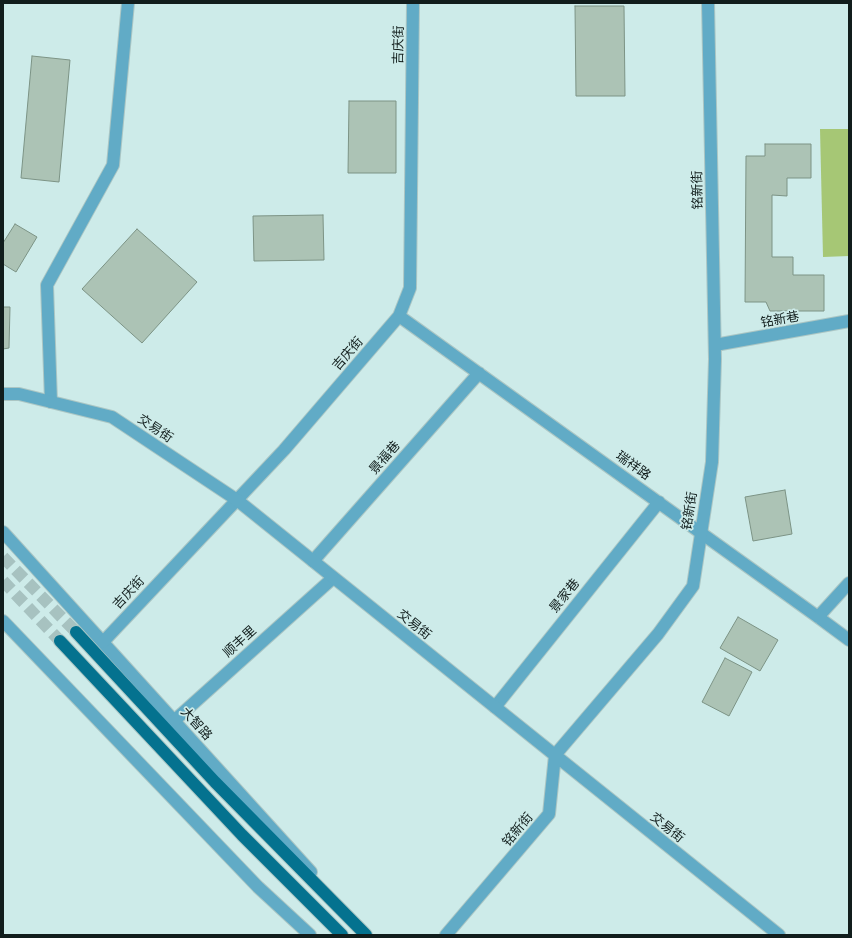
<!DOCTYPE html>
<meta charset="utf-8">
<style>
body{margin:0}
#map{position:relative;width:852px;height:938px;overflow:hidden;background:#cdebe9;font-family:Helvetica,sans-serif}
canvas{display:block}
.frame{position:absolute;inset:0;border:4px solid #111d1c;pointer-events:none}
</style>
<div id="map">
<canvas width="852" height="938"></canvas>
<div class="frame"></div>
</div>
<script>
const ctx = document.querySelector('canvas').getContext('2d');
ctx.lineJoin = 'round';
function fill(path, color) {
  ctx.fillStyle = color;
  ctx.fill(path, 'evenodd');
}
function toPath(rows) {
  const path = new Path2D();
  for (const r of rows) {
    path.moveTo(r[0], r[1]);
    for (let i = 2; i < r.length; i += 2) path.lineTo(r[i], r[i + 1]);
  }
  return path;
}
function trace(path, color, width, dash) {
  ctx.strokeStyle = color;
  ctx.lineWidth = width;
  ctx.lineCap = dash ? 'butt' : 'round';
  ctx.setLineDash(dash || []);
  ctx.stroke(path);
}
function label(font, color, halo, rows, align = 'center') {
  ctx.font = font + ' Helvetica,"Noto Sans SC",sans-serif';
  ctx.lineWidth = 3.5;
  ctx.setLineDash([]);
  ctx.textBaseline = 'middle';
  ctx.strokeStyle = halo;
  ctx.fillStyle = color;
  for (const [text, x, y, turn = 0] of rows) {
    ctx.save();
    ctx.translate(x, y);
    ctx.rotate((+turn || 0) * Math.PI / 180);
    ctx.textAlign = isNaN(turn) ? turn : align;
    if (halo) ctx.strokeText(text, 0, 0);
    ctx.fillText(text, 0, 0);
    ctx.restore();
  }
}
const green = toPath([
 [820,129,849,129,849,256,823,257]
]);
const building = toPath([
 [575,6,624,6,625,96,576,96,575,6],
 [32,56,70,60,59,182,21,178,32,56],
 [349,101,396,101,396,173,348,173,349,101],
 [765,144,811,144,811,178,787,178,787,196,772,195,772,257,793,257,793,275,824,275,824,311,770,311,766,302,745,302,746,156,765,156,765,144],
 [323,215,324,260,254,261,253,216,323,215],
 [15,224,37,237,16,272,3,264,3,243,15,224],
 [137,229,197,282,142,343,82,289,137,229],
 [3,307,10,307,9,348,3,349,3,307],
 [785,490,792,534,753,541,745,497,785,490],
 [738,617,778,640,760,671,720,648,738,617],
 [725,658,752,672,729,716,702,702,725,658]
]);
const primaryTunnel = toPath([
 [3,557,76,632],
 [3,581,60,641]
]);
const pedestrian = toPath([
 [3,532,311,872]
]);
const minor = toPath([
 [399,316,818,617,849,640],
 [715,345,849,321],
 [51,402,47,285,113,165,128,3],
 [313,561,479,373],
 [818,617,849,583],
 [103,642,284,450,399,316,410,288,413,3],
 [495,707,659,502],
 [166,728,333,578]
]);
const tertiary = toPath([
 [3,394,19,394,112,417,237,500,779,935],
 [3,621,258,887,310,935],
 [446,935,549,814,555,755,658,634,693,586,712,462,715,359,708,3]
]);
const primary = toPath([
 [76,632,215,782,366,935],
 [60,641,242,835,342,935]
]);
const streetNames = [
 ["吉庆街",399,45,-89],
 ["铭新街",698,190,-91],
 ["铭新巷",780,320,-10],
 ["吉庆街",348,354,-49],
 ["交易街",155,429,34],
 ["景福巷",385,458,-49],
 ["瑞祥路",633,466,36],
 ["铭新街",690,511,-81],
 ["吉庆街",129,593,-47],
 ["景家巷",565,596,-51],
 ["交易街",414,625,39],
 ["顺丰里",240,642,-42],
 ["大智路",196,724,48],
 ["交易街",667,828,39],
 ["铭新街",518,830,-50]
];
fill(green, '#a6c775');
fill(building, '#acc3b5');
trace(building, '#7c9385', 1);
trace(primaryTunnel, '#a7c2c0', 12, [12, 6]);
trace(pedestrian, '#abc6c4', 14);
trace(minor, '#abc6c4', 14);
trace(tertiary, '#abc6c4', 14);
trace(primary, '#abc6c4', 14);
trace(pedestrian, '#61abc6', 12);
trace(minor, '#61abc6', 12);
trace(tertiary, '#61abc6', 12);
trace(primary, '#04728f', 12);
label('13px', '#111d1c', '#cdebe9', streetNames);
</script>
